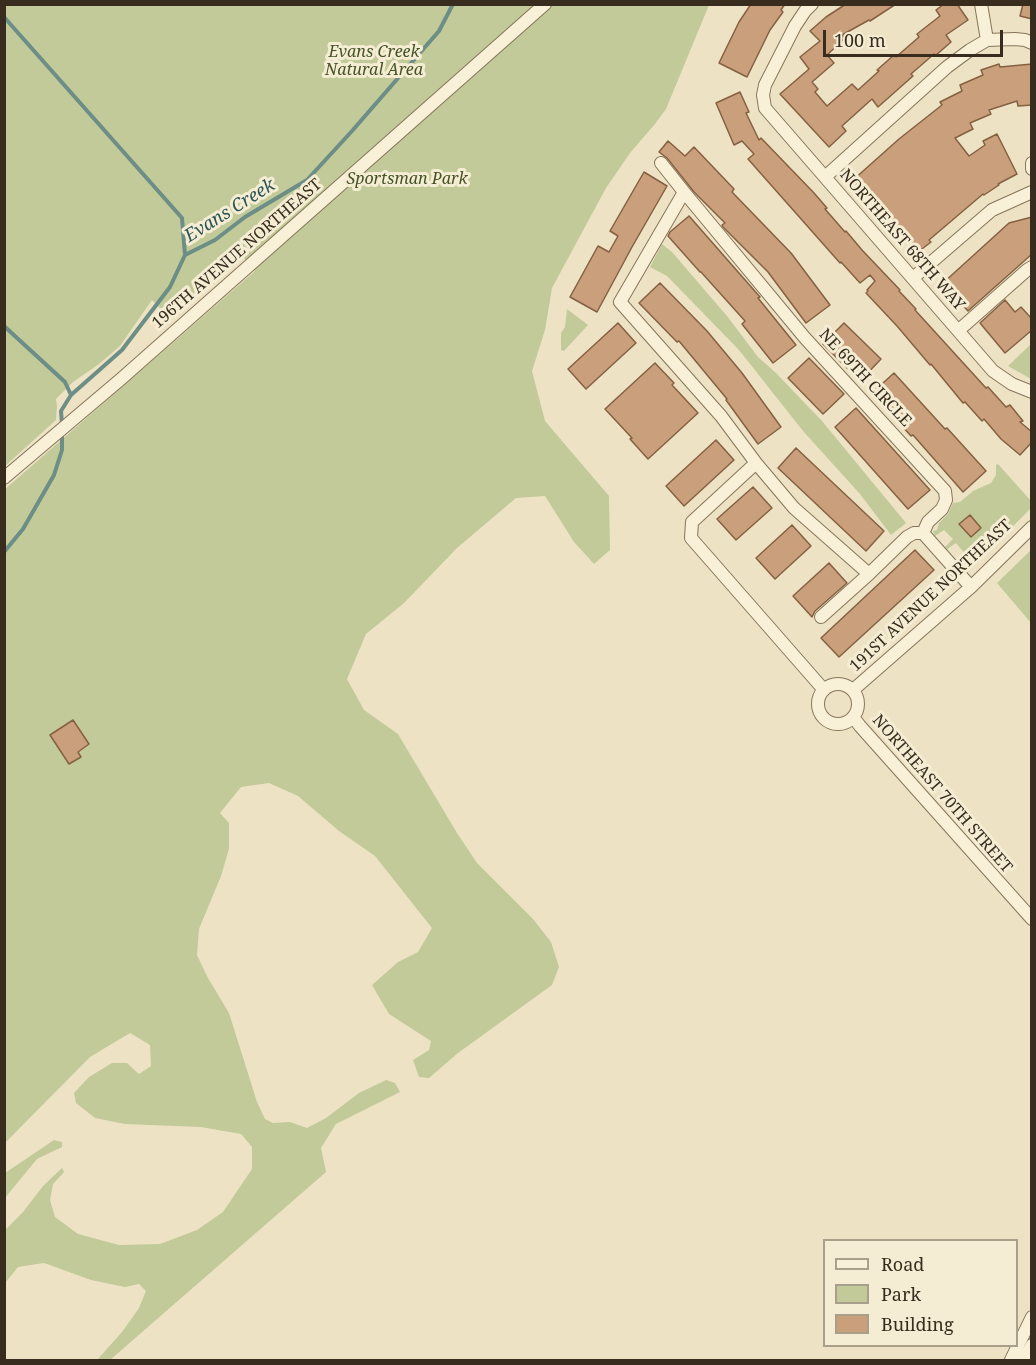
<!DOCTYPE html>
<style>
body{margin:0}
#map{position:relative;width:1036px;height:1365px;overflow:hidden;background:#ede3c4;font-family:"Noto Serif",serif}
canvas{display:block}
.frame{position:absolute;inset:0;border:6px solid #372c1e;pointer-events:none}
.legend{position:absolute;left:823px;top:1239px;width:195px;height:108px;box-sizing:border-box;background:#f4edd3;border:2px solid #a8a08b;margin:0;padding:8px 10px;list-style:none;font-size:18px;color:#372c1e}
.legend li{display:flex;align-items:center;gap:12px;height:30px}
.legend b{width:30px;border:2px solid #a8a08b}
.scale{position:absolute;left:823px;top:30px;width:180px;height:27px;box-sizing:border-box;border:3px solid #372c1e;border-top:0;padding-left:8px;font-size:18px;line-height:21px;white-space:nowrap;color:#372c1e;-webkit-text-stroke:4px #f4edd3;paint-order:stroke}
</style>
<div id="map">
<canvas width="1036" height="1365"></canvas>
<div class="frame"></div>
<ul class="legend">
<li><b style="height:8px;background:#f8f0d7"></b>Road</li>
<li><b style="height:16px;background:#c1ca98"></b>Park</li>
<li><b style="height:16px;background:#c9a07b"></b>Building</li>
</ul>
<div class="scale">100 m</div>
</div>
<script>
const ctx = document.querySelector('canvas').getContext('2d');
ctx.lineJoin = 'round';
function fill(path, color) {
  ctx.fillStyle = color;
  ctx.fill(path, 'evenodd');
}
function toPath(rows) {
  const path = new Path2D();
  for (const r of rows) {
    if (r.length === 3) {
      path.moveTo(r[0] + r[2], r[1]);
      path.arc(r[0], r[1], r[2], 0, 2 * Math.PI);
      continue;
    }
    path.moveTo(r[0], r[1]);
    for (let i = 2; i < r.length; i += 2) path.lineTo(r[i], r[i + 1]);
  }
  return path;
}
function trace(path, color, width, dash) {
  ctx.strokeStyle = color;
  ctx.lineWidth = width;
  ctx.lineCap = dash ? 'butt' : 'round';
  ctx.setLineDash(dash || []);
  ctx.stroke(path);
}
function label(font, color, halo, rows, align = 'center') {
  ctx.font = font + ' "Noto Serif",serif';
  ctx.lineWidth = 6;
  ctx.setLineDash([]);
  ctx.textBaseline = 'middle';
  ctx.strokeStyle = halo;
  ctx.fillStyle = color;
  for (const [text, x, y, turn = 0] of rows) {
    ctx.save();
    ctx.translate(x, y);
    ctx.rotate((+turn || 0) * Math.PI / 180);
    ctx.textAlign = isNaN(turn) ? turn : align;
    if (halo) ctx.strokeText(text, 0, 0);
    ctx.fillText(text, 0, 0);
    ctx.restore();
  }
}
const green = toPath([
 [5,5,709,5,666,109,655,124,630,153,606,188,552,288,545,330,532,371,545,421,609,496,610,550,594,564,574,542,545,496,516,498,457,548,404,603,366,634,347,679,364,710,398,734,457,833,477,863,533,919,551,942,559,967,552,985,458,1053,429,1078,419,1077,413,1060,429,1050,431,1041,389,1014,372,985,398,962,418,952,432,928,375,856,339,831,298,796,269,783,241,787,220,813,229,823,229,849,221,876,199,929,197,955,208,978,229,1013,257,1102,265,1119,273,1123,290,1122,307,1128,326,1118,359,1093,386,1080,395,1083,400,1092,336,1124,321,1148,326,1172,110,1360,97,1360,122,1332,139,1308,146,1291,139,1284,125,1287,91,1280,44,1263,18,1267,5,1283,5,1230,23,1212,43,1186,62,1168,64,1172,53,1184,50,1200,55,1217,78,1234,119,1245,160,1244,197,1230,223,1212,252,1169,252,1147,241,1134,201,1127,125,1124,95,1118,76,1103,74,1093,89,1077,112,1063,127,1063,139,1074,151,1066,150,1045,130,1033,90,1057,5,1143,4,490,255,271,242,256,171,319,152,300,120,346,99,364,73,382,56,399,57,406,56,420,5,466],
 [662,244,672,252,727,316,758,357,776,373,822,421,906,523,891,535,860,494,803,431,739,350,667,276,650,267],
 [567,309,588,325,564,351,561,350,561,333,565,327],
 [1031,344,1031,379,1008,366],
 [998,464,1031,501,1031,508,967,573,958,563,966,555,956,543,946,550,945,547,953,539,944,530,935,536,933,531,937,530,939,523,948,514,953,503,960,502,973,491,991,483,996,475,996,465],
 [1031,550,1031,623,997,583],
 [54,1140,62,1142,62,1147,37,1159,5,1198,5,1173]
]);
const stream = toPath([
 [4,17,182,218,185,255],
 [4,326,65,382,71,395],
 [62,424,61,411,71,395,122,350,170,287,185,255,215,240,245,217,307,180,352,131,439,31,453,4],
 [4,552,23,529,54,475,62,450,62,432]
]);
const building = toPath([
 [751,4,785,4,781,10,783,12,770,30,747,77,719,63,739,22,751,4],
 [846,4,896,4,870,21,869,20,842,35,845,38,827,55,834,63,812,82,818,89,815,92,827,106,852,84,858,90,879,71,877,70,894,55,896,57,919,37,917,34,940,16,936,10,944,4,957,4,968,20,946,35,951,42,935,56,934,54,911,74,913,76,878,107,872,99,842,126,846,131,829,147,780,94,809,69,800,57,820,41,810,31,826,17,846,4],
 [1023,4,1032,4,1032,19,1020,16,1023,4],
 [999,64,1000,67,1032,64,1032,105,1018,106,1017,101,989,110,991,114,970,123,973,129,955,138,969,156,985,145,983,141,997,134,1017,174,998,184,999,185,984,195,983,194,929,240,931,242,918,252,882,207,878,210,853,180,899,139,942,105,940,102,962,91,960,85,983,75,981,70,999,64],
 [740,92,749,112,746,113,759,140,761,138,814,193,827,208,825,209,845,232,846,231,862,250,900,290,899,291,916,309,915,310,986,388,988,387,1006,407,1010,405,1023,421,1020,422,1032,432,1032,442,1020,455,1001,439,984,419,982,421,965,402,963,403,931,364,930,365,897,326,866,293,868,291,867,290,875,281,870,275,860,283,841,262,840,263,748,159,754,154,742,141,734,145,716,103,740,92],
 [668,141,685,156,694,147,734,189,732,192,791,253,830,305,806,323,768,272,723,227,722,225,725,223,694,192,667,158,659,152,668,141],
 [644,172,667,186,632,247,597,312,570,297,598,246,609,252,618,236,610,231,644,172],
 [689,216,760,297,758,298,796,345,773,363,742,324,745,321,701,272,700,272,668,236,670,232,689,216],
 [1032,217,1032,254,968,311,943,283,1009,223,1032,217],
 [660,283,707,331,742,373,781,427,758,444,726,400,727,399,679,341,677,342,639,303,660,283],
 [1005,300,1015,312,1021,307,1032,319,1032,330,1005,353,980,323,1005,300],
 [618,323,636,343,586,389,568,369,618,323],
 [844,323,881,359,860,381,823,344,844,323],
 [809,358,844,394,823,414,788,378,809,358],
 [655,363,674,383,672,385,698,413,648,459,630,439,632,438,605,409,655,363],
 [894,373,945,429,947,428,986,471,963,492,913,435,911,436,872,393,894,373],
 [856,408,930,490,908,509,835,427,856,408],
 [716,440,734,460,684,506,666,486,716,440],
 [796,448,884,531,866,551,778,468,796,448],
 [753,487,772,508,736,540,717,519,753,487],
 [970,515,981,528,971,537,959,524,970,515],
 [792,525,811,546,775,579,756,558,792,525],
 [915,550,934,570,839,657,821,638,915,550],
 [829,563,847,583,815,611,812,617,793,596,829,563],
 [73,720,89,744,78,752,81,757,69,764,50,735,73,720]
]);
const minor = toPath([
 [812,4,805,11,795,26,765,85,763,95,765,108,993,371,1012,384,1032,392],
 [981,4,987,40,1015,39,1025,40,1032,43],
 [661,163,684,192,805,338,945,491,946,500,942,509,928,522,923,533,914,533,907,537,869,574,794,508,756,463,721,416,620,302,684,192],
 [1032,163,1032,169],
 [825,177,947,67,970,50,987,40],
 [913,278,992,210,1032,192],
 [959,330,1027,270,1032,267],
 [756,463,692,522,691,538,824,690],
 [4,478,121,379,545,4],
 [923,533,971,587],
 [821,617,869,574],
 [838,704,20],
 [853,690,971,587,1032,527],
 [853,717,860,726,1032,919],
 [1011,1360,1032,1317],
 [1024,1360,1032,1345]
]);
const parkNames = [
 ["Evans Creek",374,52],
 ["Natural Area",374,70],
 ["Sportsman Park",407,179]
];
const streetNames = [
 ["NORTHEAST 68TH WAY",902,240,49],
 ["196TH AVENUE NORTHEAST",237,254,-41],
 ["NE 69TH CIRCLE",865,378,47],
 ["191ST AVENUE NORTHEAST",931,596,-43],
 ["NORTHEAST 70TH STREET",942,794,49]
];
const waterNames = [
 ["Evans Creek",230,211,-32]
];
fill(green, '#c1ca98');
trace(stream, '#6d8e87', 4);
fill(building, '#c9a07b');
trace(building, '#856041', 1.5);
trace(minor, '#86755b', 14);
trace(minor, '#f8f0d7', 12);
label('italic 16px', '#455326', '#f4edd3', parkNames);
label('16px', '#372c1e', '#f4edd3', streetNames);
label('italic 18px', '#2e5656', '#f4edd3', waterNames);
</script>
